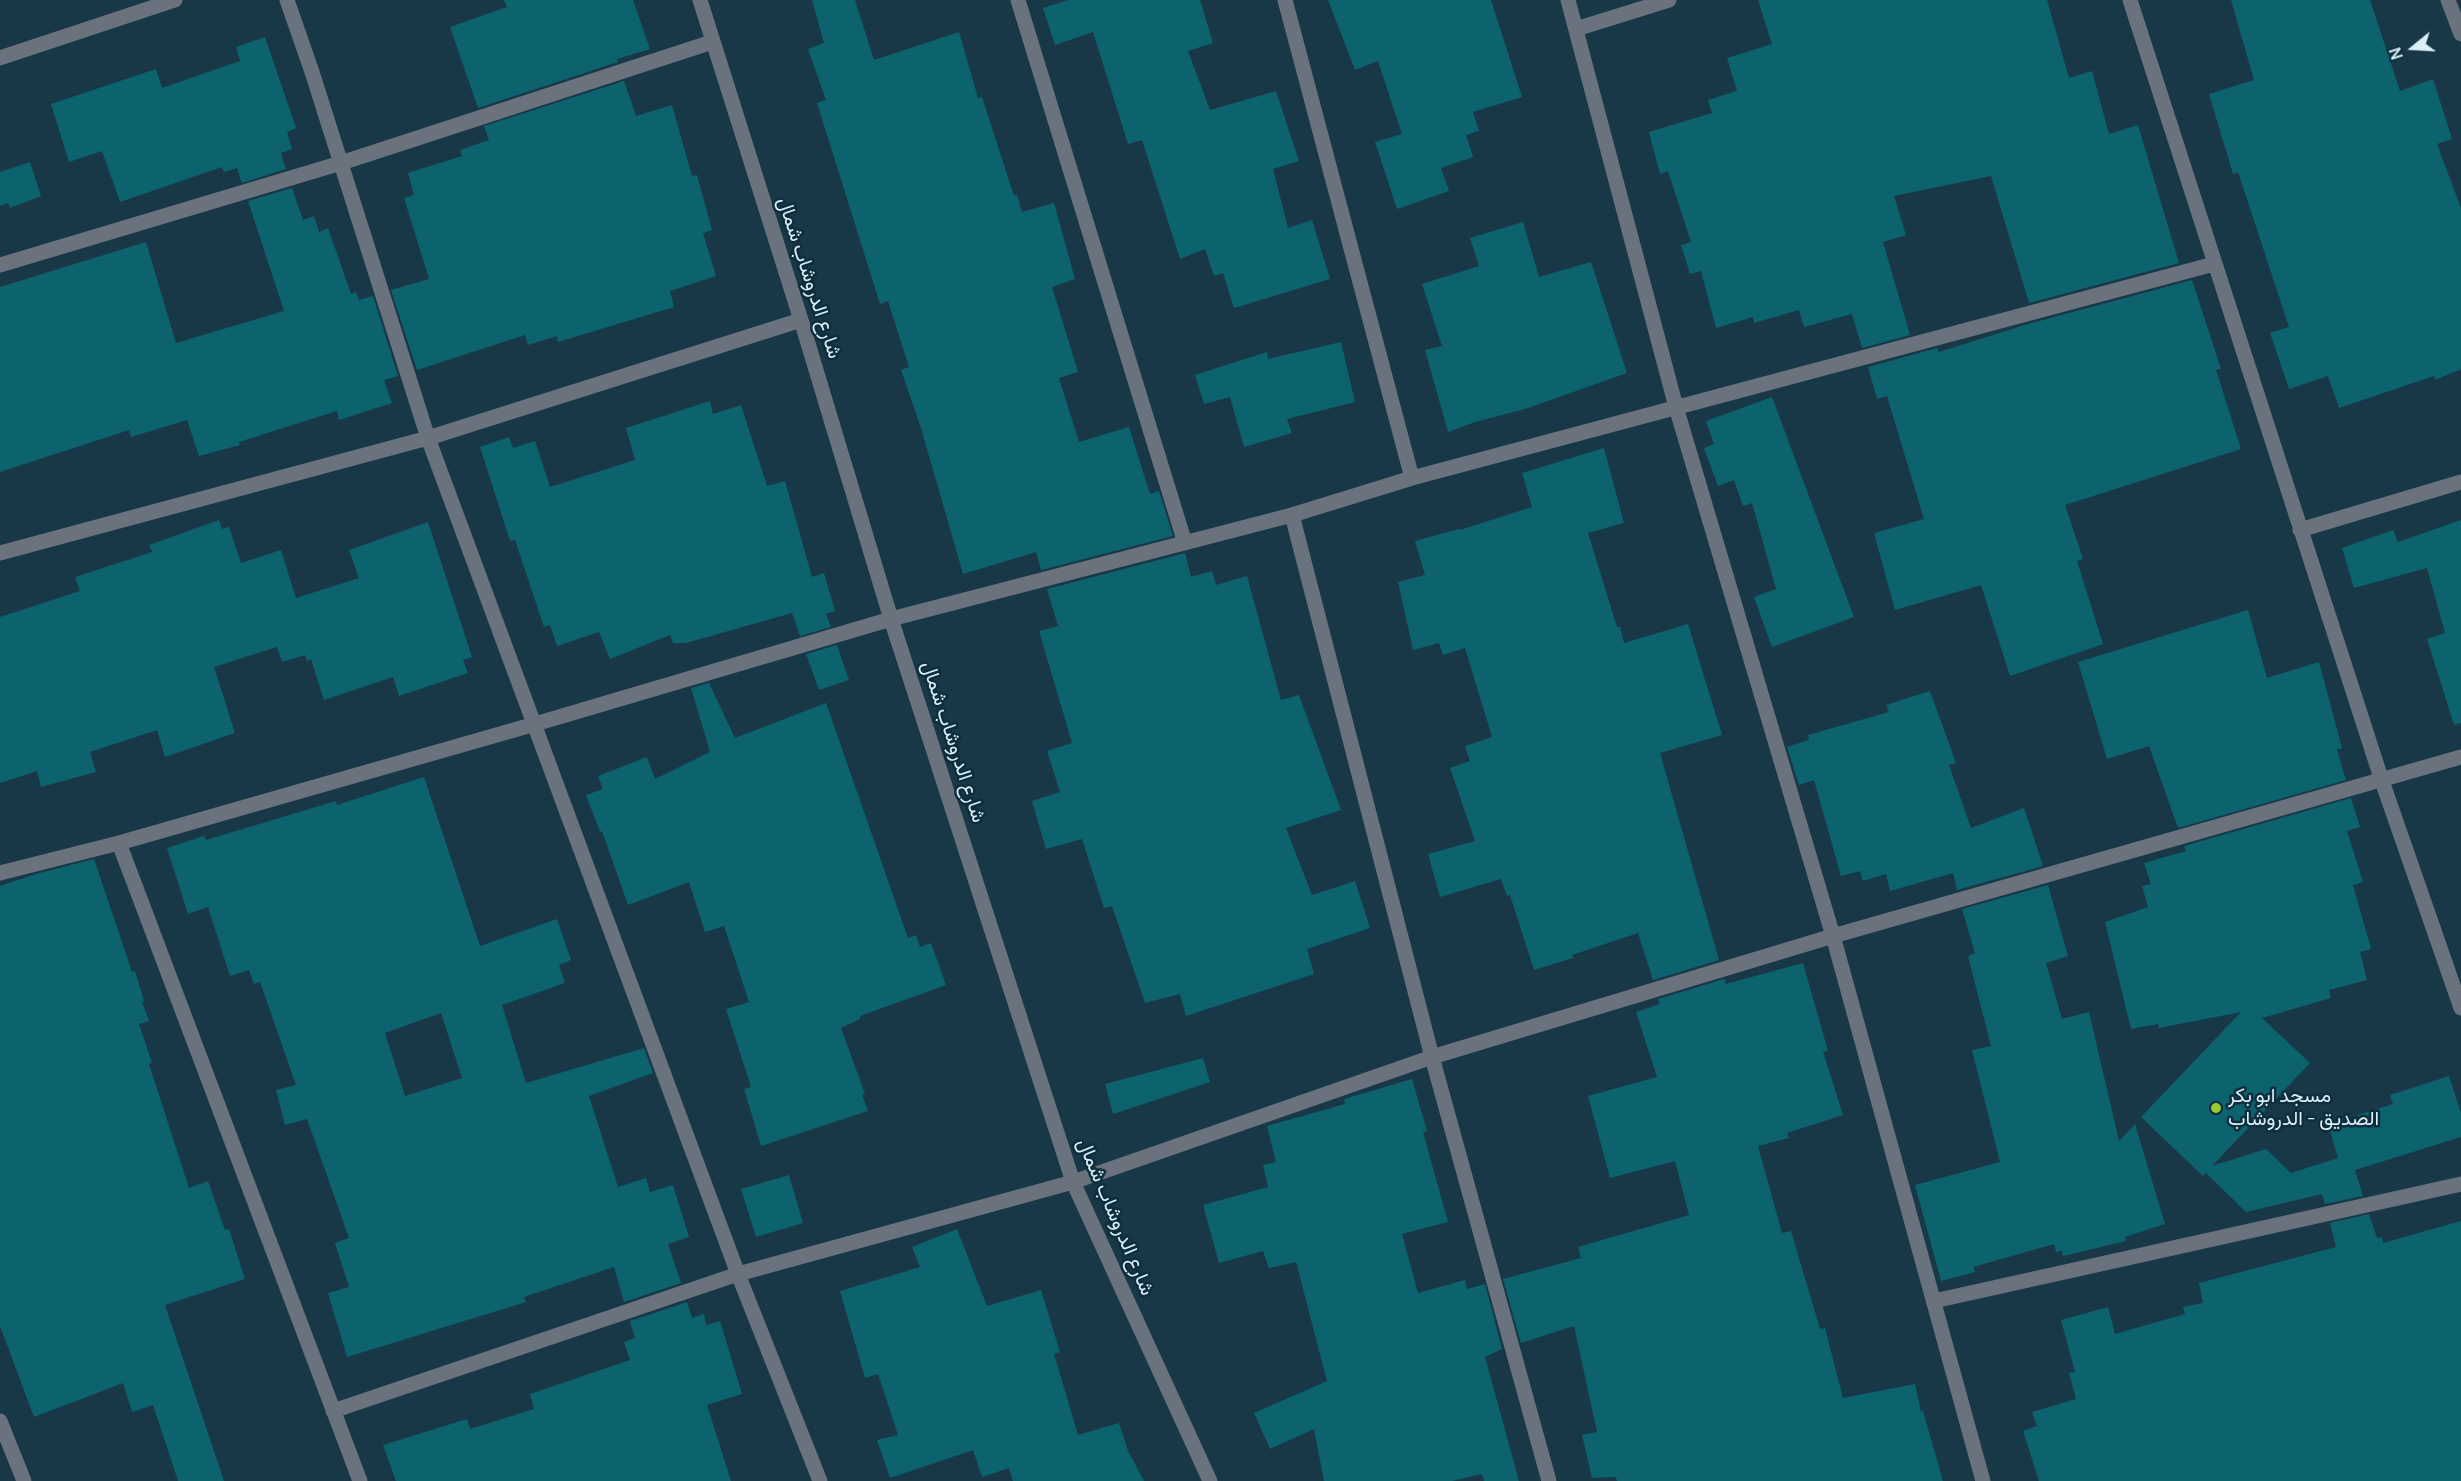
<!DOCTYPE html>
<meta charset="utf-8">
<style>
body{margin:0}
#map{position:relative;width:2461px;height:1481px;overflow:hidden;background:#183847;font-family:Manrope,sans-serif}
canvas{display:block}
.north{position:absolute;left:2383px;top:18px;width:60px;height:60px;-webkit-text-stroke:4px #0d2e3c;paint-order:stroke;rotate:252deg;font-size:16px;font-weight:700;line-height:24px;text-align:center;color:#dceef8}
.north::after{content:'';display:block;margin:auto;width:21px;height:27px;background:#dceef8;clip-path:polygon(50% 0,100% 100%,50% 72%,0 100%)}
</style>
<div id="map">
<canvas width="2461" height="1481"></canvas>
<div class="north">N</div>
</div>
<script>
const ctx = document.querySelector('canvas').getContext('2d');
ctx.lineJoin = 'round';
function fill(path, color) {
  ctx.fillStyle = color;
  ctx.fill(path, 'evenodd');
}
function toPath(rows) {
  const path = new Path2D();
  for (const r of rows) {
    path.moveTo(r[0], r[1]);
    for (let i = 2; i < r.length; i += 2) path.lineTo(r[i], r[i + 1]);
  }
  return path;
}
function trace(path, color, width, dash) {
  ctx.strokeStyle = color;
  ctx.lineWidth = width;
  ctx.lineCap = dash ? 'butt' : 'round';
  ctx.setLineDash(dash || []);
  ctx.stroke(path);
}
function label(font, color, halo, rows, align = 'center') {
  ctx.font = font + ' Manrope,Vazirmatn,sans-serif';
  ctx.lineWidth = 5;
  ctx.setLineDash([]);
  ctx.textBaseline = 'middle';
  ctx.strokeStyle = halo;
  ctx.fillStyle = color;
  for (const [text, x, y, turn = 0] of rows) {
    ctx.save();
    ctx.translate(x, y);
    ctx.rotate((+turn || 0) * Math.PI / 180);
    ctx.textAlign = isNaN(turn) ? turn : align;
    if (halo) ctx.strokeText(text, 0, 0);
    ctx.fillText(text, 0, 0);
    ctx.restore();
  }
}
const building = toPath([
 [504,0,633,0,650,49,617,59,618,62,478,108,450,27,507,7],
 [812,0,855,0,874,60,959,32,978,98,982,97,1014,196,1017,195,1022,212,1054,203,1075,279,1052,287,1078,372,1059,378,1079,442,1129,427,1150,494,1159,491,1173,536,1041,570,1036,552,963,574,921,428,901,370,909,367,888,301,880,304,817,103,826,100,808,49,824,43],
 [1068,0,1200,0,1213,43,1188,51,1210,110,1276,91,1299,161,1273,169,1288,228,1312,220,1330,279,1234,308,1223,273,1214,276,1205,249,1180,259,1142,140,1128,144,1093,32,1055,45,1043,8],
 [1328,0,1491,0,1522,97,1473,112,1479,131,1466,135,1473,157,1441,168,1449,191,1397,209,1375,142,1402,134,1378,61,1355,70],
 [1758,0,2047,0,2069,78,2092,71,2109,134,2138,125,2179,263,2029,303,1991,176,1894,196,1906,235,1883,242,1910,335,1862,348,1852,314,1804,327,1799,310,1754,323,1753,317,1716,328,1701,271,1690,274,1681,245,1691,242,1668,171,1660,174,1649,132,1712,113,1708,100,1737,91,1727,58,1772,44],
 [2231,0,2370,0,2400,91,2433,79,2452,139,2437,144,2461,208,2461,369,2435,380,2434,376,2339,408,2328,376,2289,389,2270,333,2289,327,2238,172,2233,174,2209,94,2254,80],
 [265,37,296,128,287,132,292,149,281,153,286,169,242,183,237,168,224,172,222,167,120,202,102,151,69,162,51,104,156,69,162,88,240,61,236,47],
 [624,81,636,116,672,105,692,176,697,175,712,230,703,233,716,276,670,291,674,307,558,342,557,336,528,345,525,335,417,370,391,290,429,279,404,198,414,195,408,173,462,156,460,150,489,140,484,126],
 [30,162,41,196,10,208,8,203,0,206,0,172],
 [292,188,303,220,314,216,319,232,328,228,351,294,356,292,359,300,373,296,398,376,384,380,392,403,339,420,337,411,239,442,240,445,199,456,187,420,131,437,129,430,0,472,0,287,146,242,176,343,284,311,248,201],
 [1523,222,1539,277,1591,262,1627,373,1525,409,1475,422,1448,432,1425,350,1442,346,1422,284,1479,266,1470,238],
 [2192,280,2221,369,2216,370,2241,449,2065,505,2083,559,2077,561,2103,644,2010,676,1981,585,1895,610,1874,533,1924,519,1887,396,1877,399,1868,367,1937,348,1939,352,2028,324],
 [1341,342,1355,402,1287,419,1292,433,1244,447,1230,397,1204,404,1195,375,1267,352,1268,359],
 [1772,397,1854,617,1772,647,1754,597,1776,589,1752,503,1743,506,1734,480,1718,486,1704,448,1714,444,1706,421],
 [710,401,713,414,741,405,767,486,785,481,812,577,824,573,835,611,826,614,831,627,800,636,792,613,686,643,673,643,670,635,610,659,599,632,557,646,550,625,544,627,515,540,510,541,480,447,509,437,513,448,535,441,550,487,635,460,626,428],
 [1604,448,1624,523,1588,533,1617,627,1620,627,1624,643,1688,624,1722,735,1660,753,1719,960,1653,980,1638,933,1572,955,1573,958,1534,970,1510,895,1507,896,1501,879,1440,897,1428,854,1475,841,1450,768,1470,761,1465,746,1492,737,1465,648,1443,655,1439,643,1413,650,1398,582,1425,575,1415,541,1459,529,1460,530,1532,507,1522,473],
 [219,520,222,529,229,527,241,563,281,550,296,598,359,578,349,550,428,522,472,657,463,660,468,673,399,696,393,677,324,700,311,659,307,661,305,655,282,662,277,647,214,667,235,733,165,757,157,730,90,752,96,772,41,787,37,771,0,783,0,617,80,591,75,577,152,552,149,545],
 [2461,520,2461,723,2454,725,2427,639,2445,633,2427,568,2354,588,2342,548,2393,530,2398,542],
 [1185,553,1191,577,1212,571,1216,585,1247,576,1281,700,1299,695,1341,810,1286,828,1312,895,1355,881,1370,928,1307,949,1314,974,1186,1016,1180,994,1145,1003,1112,906,1104,908,1082,839,1046,849,1032,801,1060,792,1047,751,1072,743,1039,631,1058,626,1047,589],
 [2248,610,2267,678,2319,662,2342,748,2337,750,2346,780,2178,828,2149,746,2107,759,2078,662],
 [837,645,849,680,819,690,806,654],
 [709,683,735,738,826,703,908,938,916,935,920,947,931,943,946,985,860,1016,860,1019,841,1028,865,1094,862,1095,868,1111,761,1146,744,1089,751,1087,726,1009,749,1002,724,926,705,932,689,882,628,905,602,831,600,832,586,795,603,789,598,776,647,757,655,779,710,752,691,688],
 [1930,691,1956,763,1949,765,1971,828,2024,808,2043,866,1957,890,1953,873,1890,891,1886,874,1863,881,1860,871,1841,876,1814,780,1799,785,1787,747,1809,740,1808,735,1889,712,1886,705],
 [424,777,480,946,557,919,571,960,559,965,565,983,502,1005,526,1083,644,1048,653,1073,589,1096,618,1187,646,1178,650,1192,673,1185,689,1237,668,1244,681,1283,624,1302,614,1267,524,1297,526,1302,347,1357,328,1293,349,1287,335,1243,349,1238,307,1119,285,1125,276,1090,296,1085,260,982,254,984,249,970,230,976,208,907,188,914,167,848,204,836,206,840,336,801,337,805],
 [441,1013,462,1078,405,1096,385,1033],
 [2351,798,2360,827,2347,831,2363,882,2353,885,2371,949,2360,952,2367,980,2329,990,2331,998,2262,1018,2310,1063,2212,1166,2266,1149,2291,1173,2338,1158,2329,1128,2359,1119,2358,1115,2393,1104,2390,1095,2449,1076,2461,1113,2461,1137,2355,1170,2363,1196,2325,1204,2322,1194,2246,1212,2206,1173,2203,1176,2141,1117,2241,1012,2159,1028,2158,1024,2131,1029,2105,922,2148,907,2142,886,2151,884,2144,863,2186,851,2184,846],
 [94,859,132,972,135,971,144,1001,142,1002,149,1021,139,1024,152,1063,149,1064,189,1188,208,1181,225,1230,229,1229,245,1279,165,1305,224,1481,178,1481,153,1405,132,1412,123,1383,34,1417,0,1326,0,886,36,874],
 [2048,885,2068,956,2046,963,2062,1019,2089,1012,2119,1141,2135,1124,2165,1224,2125,1237,2126,1241,2063,1256,2062,1251,2056,1252,2054,1244,1973,1267,1975,1272,1941,1281,1915,1185,2000,1162,1972,1050,1991,1046,1968,956,1975,953,1962,909],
 [1803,963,1828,1051,1823,1052,1843,1115,1787,1133,1789,1138,1758,1146,1782,1233,1791,1231,1820,1329,1825,1328,1843,1398,1915,1384,1921,1412,1923,1411,1943,1481,1617,1481,1616,1477,1592,1478,1582,1435,1597,1432,1574,1326,1521,1343,1503,1279,1581,1258,1578,1247,1689,1215,1675,1161,1610,1178,1588,1096,1657,1077,1636,1012,1660,1004,1658,999,1724,979,1726,984],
 [1203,1058,1210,1082,1113,1114,1105,1084],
 [1412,1079,1427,1131,1423,1132,1448,1222,1402,1234,1418,1293,1465,1280,1467,1289,1485,1284,1502,1349,1485,1357,1519,1481,1484,1481,1482,1474,1452,1481,1324,1481,1314,1429,1270,1449,1254,1413,1327,1381,1296,1262,1269,1268,1263,1251,1219,1263,1203,1205,1268,1187,1263,1165,1276,1162,1267,1126,1345,1104,1344,1099],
 [789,1175,803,1223,756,1237,741,1189],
 [2369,1214,2377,1238,2382,1237,2383,1243,2461,1221,2461,1481,2039,1481,2023,1431,2037,1426,2032,1412,2076,1399,2069,1373,2075,1372,2061,1320,2108,1307,2115,1334,2185,1314,2183,1307,2203,1303,2199,1283,2336,1247,2330,1223],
 [957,1229,987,1306,1041,1290,1060,1352,1054,1354,1078,1435,1119,1423,1128,1451,1144,1481,1013,1481,1009,1468,982,1477,973,1450,890,1478,877,1440,898,1435,878,1374,865,1378,840,1291,920,1267,912,1247],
 [687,1302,692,1318,704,1314,706,1325,720,1321,742,1394,707,1405,731,1481,396,1481,383,1445,467,1419,470,1429,534,1409,530,1394,630,1360,624,1342,635,1338,630,1321]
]);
const street = toPath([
 [287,0,312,72,428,438,738,1274,820,1481],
 [700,0,801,320,891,619,1073,1182,1210,1481],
 [1018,0,1185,543],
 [1285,0,1412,478],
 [1568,0,1676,407,1833,936,1983,1481],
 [2130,0,2382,781,2461,1008],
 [2448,0,2461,34],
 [1576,29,1669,0],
 [0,58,175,0],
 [0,265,341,163,712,42],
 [1292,515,1432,1057,1549,1481],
 [2300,530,2461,482],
 [0,553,428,438,801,320],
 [119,843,360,1481],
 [0,873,119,843,535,724,891,619,1292,515,1412,478,2214,264],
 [1934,1301,2461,1184],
 [333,1411,738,1274,1073,1182,1432,1057,1833,936,2461,757],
 [0,1421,24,1481]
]);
const markers = [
 [2216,1108,6,"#9bcb33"]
];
const streetNames = [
 ["شارع الدروشاب شمال",809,278,72],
 ["شارع الدروشاب شمال",953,742,72],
 ["شارع الدروشاب شمال",1115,1217,67]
];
const poiNames = [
 ["مسجد ابو بكر",2228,1096],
 ["الصديق - الدروشاب",2228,1119]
];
fill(building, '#0c636e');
trace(street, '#69727d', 15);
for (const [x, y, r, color] of markers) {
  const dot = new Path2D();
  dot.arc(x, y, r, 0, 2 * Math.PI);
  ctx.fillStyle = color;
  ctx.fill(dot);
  trace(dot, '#0d2e3c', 2);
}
label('20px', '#dceef8', '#0d2e3c', streetNames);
label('20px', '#dceef8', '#0d2e3c', poiNames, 'left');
</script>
